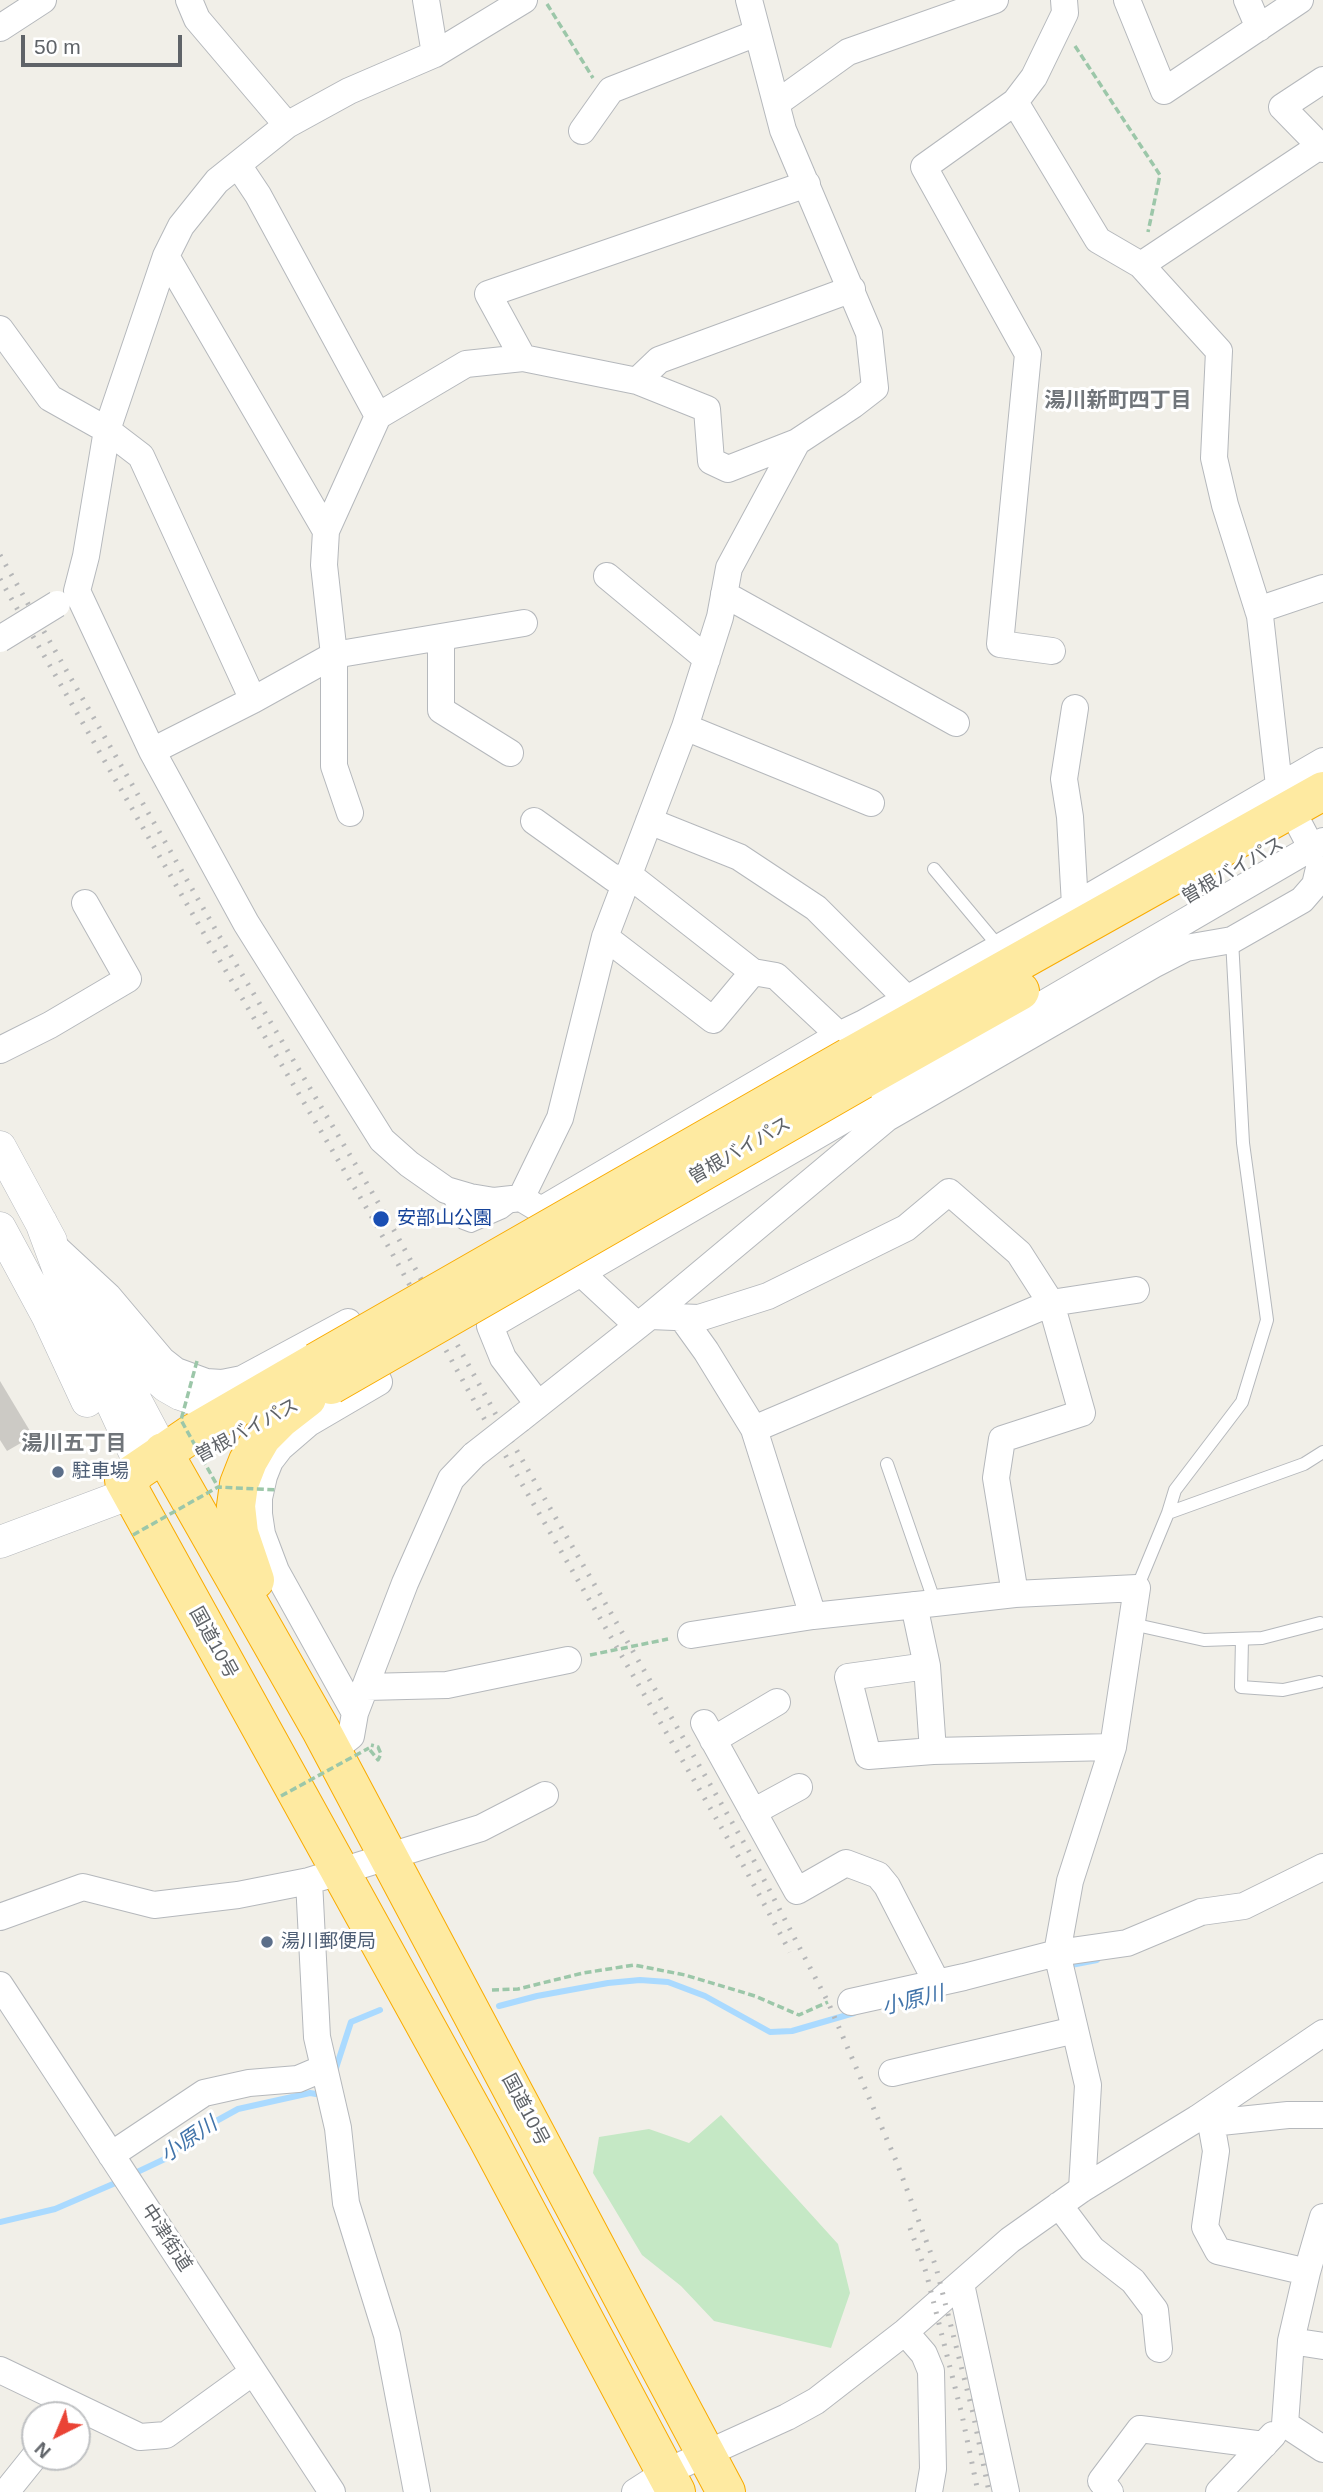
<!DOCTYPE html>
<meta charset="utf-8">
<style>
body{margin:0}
#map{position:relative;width:1323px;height:2492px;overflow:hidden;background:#f1efe8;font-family:Arial,sans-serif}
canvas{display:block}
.north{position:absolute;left:21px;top:2401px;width:70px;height:70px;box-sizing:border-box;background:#fff;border:2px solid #bfc1c3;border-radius:50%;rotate:223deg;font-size:19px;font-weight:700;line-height:28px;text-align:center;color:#5f6368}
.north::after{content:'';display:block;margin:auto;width:24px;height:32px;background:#ea4335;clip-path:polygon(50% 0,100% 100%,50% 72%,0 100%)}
.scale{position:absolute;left:21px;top:35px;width:161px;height:32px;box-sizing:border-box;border:4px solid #5f6368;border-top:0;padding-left:9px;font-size:21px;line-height:24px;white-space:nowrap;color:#5f6368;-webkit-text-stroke:5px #fff;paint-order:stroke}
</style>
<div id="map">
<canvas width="1323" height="2492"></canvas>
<div class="north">N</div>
<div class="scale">50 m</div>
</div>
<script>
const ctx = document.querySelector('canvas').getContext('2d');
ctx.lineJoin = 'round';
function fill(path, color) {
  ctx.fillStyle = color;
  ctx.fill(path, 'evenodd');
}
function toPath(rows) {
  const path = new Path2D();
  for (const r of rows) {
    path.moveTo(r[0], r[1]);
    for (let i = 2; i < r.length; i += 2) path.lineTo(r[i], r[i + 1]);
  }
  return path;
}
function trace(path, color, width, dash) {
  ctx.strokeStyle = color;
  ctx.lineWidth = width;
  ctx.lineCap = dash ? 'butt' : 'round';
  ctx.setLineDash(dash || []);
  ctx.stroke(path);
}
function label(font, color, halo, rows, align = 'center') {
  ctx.font = font + ' Arial,"Noto Sans JP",sans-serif';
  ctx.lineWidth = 6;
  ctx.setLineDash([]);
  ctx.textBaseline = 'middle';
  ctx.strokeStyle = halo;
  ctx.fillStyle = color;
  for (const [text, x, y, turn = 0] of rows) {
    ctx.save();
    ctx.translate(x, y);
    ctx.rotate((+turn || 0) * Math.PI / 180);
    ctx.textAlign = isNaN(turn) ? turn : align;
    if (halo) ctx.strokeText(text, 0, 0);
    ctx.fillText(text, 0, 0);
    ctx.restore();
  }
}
const green = toPath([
 [721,2115,838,2244,850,2293,831,2348,714,2321,681,2286,642,2255,593,2173,599,2137,649,2129,689,2143]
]);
const stream = toPath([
 [1066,1966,1097,1960],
 [499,2006,537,1996,608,1983,640,1980,668,1982,705,1996,770,2032,792,2031,854,2013],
 [335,2071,351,2022,380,2010],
 [133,2174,169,2157,189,2136,238,2109,310,2093,316,2094,321,2087],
 [0,2222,55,2209,120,2181]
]);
const building = toPath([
 [0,1381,33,1436,7,1451,0,1440]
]);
const path = toPath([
 [547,4,593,78],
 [1075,46,1160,175,1148,232],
 [590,1655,668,1639],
 [370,1750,378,1760,381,1754,378,1747,371,1745],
 [492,1990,518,1989,583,1973,634,1965,685,1975,755,1996,799,2015,828,2002]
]);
const service = toPath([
 [934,869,1000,948],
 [446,1190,458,1218,463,1223,471,1226,503,1212,512,1205],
 [887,1464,935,1603],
 [1168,1513,1304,1464,1323,1452],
 [1137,1588,1168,1513,1175,1490,1242,1402,1267,1320,1243,1143,1232,940],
 [1132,1624,1204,1640,1262,1638,1320,1623],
 [1242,1639,1241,1687,1283,1690,1319,1682]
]);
const minor = toPath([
 [189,0,197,19,287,125],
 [426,0,435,54],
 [524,0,435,54,349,91,287,125,217,181,181,226,166,256,107,430,86,556,77,591,152,751,246,923,382,1140,409,1164,446,1190,470,1197,494,1201,521,1198,541,1210,839,1035,862,1024,1075,905,1323,761],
 [1127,0,1164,91,1300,0],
 [1247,0,1259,28],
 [0,28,43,0],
 [1323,80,1282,107,1323,149],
 [1015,102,924,167,1028,354,1000,644,1052,651],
 [777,103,848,52,995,0],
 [582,131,611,90,757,33],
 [238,165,258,195,378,416],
 [166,256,326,531],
 [1141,265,1320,146],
 [0,329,50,398,107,430,141,456,253,700],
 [523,358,488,294,807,184],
 [637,381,659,360,852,289],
 [607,576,707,659],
 [724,594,956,723],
 [1258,610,1323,588],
 [441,637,441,710,510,753],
 [1075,708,1064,779,1070,817,1075,905],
 [685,727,871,803],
 [152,751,253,700,334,655,324,565,326,531,378,416,466,364,523,358,637,381,707,409,711,461,728,469,797,442,853,405,875,388,869,333,783,130,749,0],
 [350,813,334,766,334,655,524,623],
 [534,821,615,879,629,875,753,972,713,1020,605,937],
 [649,821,739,857,816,908,907,999],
 [753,972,776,976,839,1035],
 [0,1050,50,1025,128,979,85,903],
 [521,1198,560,1118,605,937,685,727,720,617,729,568,797,442],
 [54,1246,108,1296,162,1360,176,1371,206,1382,222,1383,242,1379,348,1322,379,1382,309,1423,280,1448,270,1461,264,1476,259,1498,259,1514,262,1534,276,1571,355,1713],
 [572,1259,581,1273,637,1325],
 [650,1316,699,1318,768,1296,906,1228,949,1192,1019,1253,1051,1303,1136,1290],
 [683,1319,706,1351,754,1429],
 [538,1404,503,1358,490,1326,1323,841],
 [520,1419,650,1316,887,1118,1153,965,1186,948,1232,940,1302,900,1315,885,1320,864,1279,786,1260,616,1225,505,1214,458,1219,351,1141,265,1098,240,1015,102,1034,77,1065,13,1064,0],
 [914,1605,927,1666,933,1751,1113,1747],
 [813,1616,754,1429,1051,1303,1082,1413,1002,1439,996,1478,1015,1594],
 [691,1635,813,1616,935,1603,1015,1594,1137,1588,1113,1747,1070,1881,1057,1953,1088,2085,1082,2189],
 [927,1666,848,1677,868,1756,933,1751],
 [366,1687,447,1685,568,1660],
 [704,1723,797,1891,846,1863,878,1875,887,1886,937,1983],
 [713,1740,777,1702],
 [332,1751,351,1736,355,1713,405,1583,451,1479,474,1455],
 [753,1812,799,1787],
 [309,1881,317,2037,338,2128,346,2203,387,2335,417,2492],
 [0,1917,83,1887,154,1905,238,1895,309,1881,481,1828,545,1795],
 [0,1985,332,2492],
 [851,2002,964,1977,1057,1953,1127,1943,1201,1912,1244,1906,1323,1867],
 [892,2073,1075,2030],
 [1198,2118,1211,2123,1288,2115,1323,2115],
 [1211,2123,1216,2151,1205,2227,1218,2251,1307,2272],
 [111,2155,204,2093,249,2083,298,2079,324,2068],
 [1059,2205,1092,2249,1133,2281,1155,2310,1159,2349],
 [1323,2217,1307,2272,1291,2341,1285,2424,1323,2449],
 [961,2284,1006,2492],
 [905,2332,924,2354,931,2371,933,2469,929,2492],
 [1291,2341,1323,2346],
 [0,2370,140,2437,166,2435,253,2372],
 [6,2492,35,2456],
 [635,2492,666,2472,787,2417,816,2401,905,2332,1010,2240,1082,2189,1198,2118,1323,2033],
 [1110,2492,1101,2481,1140,2429,1264,2445],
 [1219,2492,1273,2435]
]);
const tertiary = toPath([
 [0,1147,51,1241],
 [0,1228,48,1317,87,1401],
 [73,1282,139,1362,166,1386,180,1394,197,1400,212,1401,252,1392],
 [110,1352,163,1452],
 [0,1542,131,1493,137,1470,135,1453,92,1360,41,1222]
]);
const trunk = toPath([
 [849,1057,1323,791],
 [862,1080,1020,991],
 [316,1362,190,1435,124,1480,487,2137,676,2492],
 [163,1452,321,1730,726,2492],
 [255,1580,239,1533,236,1506,239,1484,248,1461,262,1437,280,1419,307,1398]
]);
const rail = toPath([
 [0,555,218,934,385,1214,495,1413,751,1855,828,2002,897,2163,936,2267,973,2413,989,2492],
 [0,579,207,939,373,1219,482,1415,742,1863,790,1952],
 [910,2228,926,2272,962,2415,978,2492]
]);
const pathBridge = toPath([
 [197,1361,181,1420,218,1487],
 [133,1535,218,1487,277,1490],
 [281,1796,369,1748]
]);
const minorBridge = toPath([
 [0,639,57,604],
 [474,1455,520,1419]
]);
const trunkBridge = toPath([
 [316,1362,849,1057],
 [331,1385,862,1080]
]);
const markers = [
 [381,1219,9,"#1a4fb4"],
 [58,1472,7,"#5c6f8a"],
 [267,1942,7,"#5c6f8a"]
];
const streetNames = [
 ["曽根バイパス",1233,871,-30],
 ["曽根バイパス",740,1151,-30],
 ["曽根バイパス",247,1431,-28],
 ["国道10号",213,1643,61],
 ["国道10号",525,2110,62],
 ["中津街道",166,2238,57]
];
const transitNames = [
 ["安部山公園",397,1219]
];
const serviceNames = [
 ["駐車場",72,1472],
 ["湯川郵便局",281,1942]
];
const neighbourhoodNames = [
 ["湯川新町四丁目",1118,401],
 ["湯川五丁目",74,1444]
];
const waterNames = [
 ["小原川",913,2001,-14],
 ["小原川",189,2140,-34]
];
fill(green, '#c5e8c5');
trace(stream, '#aadaff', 6);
fill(building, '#cccac5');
trace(service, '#b5b8bc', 14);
trace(minor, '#b5b8bc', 28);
trace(tertiary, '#b5b8bc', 33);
trace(trunk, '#f9ab00', 40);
trace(path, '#9cc7a9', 3.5, [7, 3.5]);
trace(service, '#fff', 12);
trace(minor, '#fff', 26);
trace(tertiary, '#fff', 32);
trace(trunk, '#feeaa1', 38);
trace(rail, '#b6b7b8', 5, [2, 9]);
trace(minorBridge, '#b5b8bc', 28, []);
trace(trunkBridge, '#f9ab00', 40, []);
trace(pathBridge, '#9cc7a9', 3.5, [7, 3.5]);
trace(minorBridge, '#fff', 26);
trace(trunkBridge, '#feeaa1', 38);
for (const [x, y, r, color] of markers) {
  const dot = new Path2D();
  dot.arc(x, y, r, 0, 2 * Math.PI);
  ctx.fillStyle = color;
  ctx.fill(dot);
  trace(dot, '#fff', 2.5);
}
label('19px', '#5f6368', '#fff', streetNames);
label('19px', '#164399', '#fff', transitNames, 'left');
label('19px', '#4e5e75', '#fff', serviceNames, 'left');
label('bold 21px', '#70757a', '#fff', neighbourhoodNames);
label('italic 21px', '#4174aa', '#fff', waterNames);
</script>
